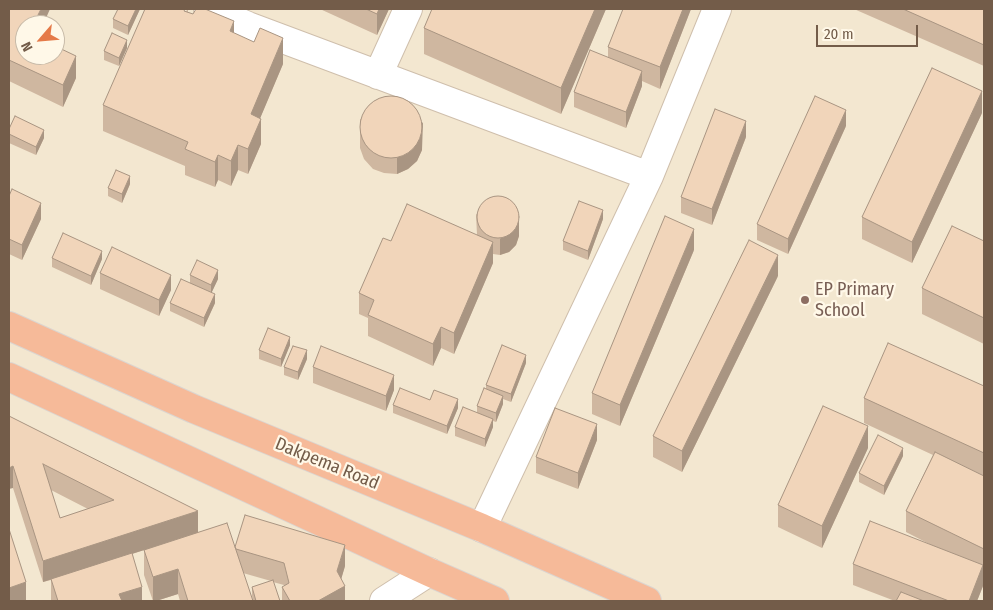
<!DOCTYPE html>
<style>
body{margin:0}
#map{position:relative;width:993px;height:610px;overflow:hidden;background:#fcf4e2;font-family:"Fira Sans Condensed",sans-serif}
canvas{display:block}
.frame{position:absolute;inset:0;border:10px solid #735c49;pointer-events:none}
.north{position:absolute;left:15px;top:15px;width:50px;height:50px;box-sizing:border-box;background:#fff8e8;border:1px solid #c7baa8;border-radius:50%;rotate:243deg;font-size:14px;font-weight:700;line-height:20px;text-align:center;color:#735c49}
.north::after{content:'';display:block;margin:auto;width:18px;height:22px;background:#e57a48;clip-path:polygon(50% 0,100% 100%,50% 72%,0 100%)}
.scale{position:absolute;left:816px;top:25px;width:102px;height:22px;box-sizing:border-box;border:2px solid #735c49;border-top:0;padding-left:6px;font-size:15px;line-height:18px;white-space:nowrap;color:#735c49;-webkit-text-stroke:4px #fff8e8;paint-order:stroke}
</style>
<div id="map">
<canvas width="993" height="610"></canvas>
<div class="frame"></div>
<div class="north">N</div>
<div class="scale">20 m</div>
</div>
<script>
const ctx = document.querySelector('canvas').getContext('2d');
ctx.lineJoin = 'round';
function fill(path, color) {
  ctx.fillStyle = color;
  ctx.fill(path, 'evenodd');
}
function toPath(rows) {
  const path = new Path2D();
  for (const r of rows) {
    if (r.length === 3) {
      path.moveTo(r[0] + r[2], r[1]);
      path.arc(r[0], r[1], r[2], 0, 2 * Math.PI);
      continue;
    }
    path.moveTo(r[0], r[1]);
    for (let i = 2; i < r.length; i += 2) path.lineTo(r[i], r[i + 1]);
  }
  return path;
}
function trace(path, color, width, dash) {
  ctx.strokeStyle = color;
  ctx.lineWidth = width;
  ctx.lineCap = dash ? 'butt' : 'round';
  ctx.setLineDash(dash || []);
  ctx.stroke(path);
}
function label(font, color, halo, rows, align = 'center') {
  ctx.font = font + ' "Fira Sans Condensed",sans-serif';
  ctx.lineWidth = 4.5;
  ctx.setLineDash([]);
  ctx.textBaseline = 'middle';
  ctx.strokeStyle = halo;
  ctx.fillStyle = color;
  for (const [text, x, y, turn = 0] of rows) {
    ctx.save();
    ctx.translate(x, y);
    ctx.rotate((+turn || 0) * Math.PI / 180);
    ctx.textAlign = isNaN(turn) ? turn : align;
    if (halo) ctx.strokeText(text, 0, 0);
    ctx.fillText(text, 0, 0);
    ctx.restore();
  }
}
const residential = toPath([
 [9,9,984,9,984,601,9,601],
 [25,25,55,25,55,55,25,55]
]);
const street = toPath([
 [208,9,248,26,649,176],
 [378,75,408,9],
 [482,528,649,176,717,9],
 [384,601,429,572]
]);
const highway = toPath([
 [9,326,194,409,482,528,647,601],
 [9,377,429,572,495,601]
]);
const wall = toPath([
 [9,9,76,78,63,107,9,81],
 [140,9,128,35,113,28,113,19],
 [188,9,188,12,234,33,283,64,260,118,261,144,248,174,238,170,231,186,218,180,215,187,185,175,185,166,103,131,103,105],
 [320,9,389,9,377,35],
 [606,9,561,114,424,54,424,28],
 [623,9,691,9,660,89,642,81,642,86,626,128,574,107,574,92,608,57,608,47],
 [854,9,984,9,984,66],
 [127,48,119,66,104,60,104,51],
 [982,113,912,263,862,239,862,217],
 [360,119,422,150,417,161,408,169,397,174,384,173,373,169,364,159,360,148],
 [846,126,788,254,757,240,757,224],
 [9,129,44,138,36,155,9,143],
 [746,137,712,225,681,213,681,197],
 [130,184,122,203,108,196,108,188],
 [9,196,41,219,22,260,9,254],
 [476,214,519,236,516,245,509,252,500,255,493,254,493,263,454,354,441,348,433,366,368,336,368,318,359,314,359,293,391,241,477,235],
 [603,219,588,260,563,250,563,241],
 [984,241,984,344,922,314,922,288],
 [694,250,620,426,592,414,592,393],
 [52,258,102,259,91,285,52,267],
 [100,273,171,290,159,316,100,289],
 [190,275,218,279,211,293,215,303,204,327,170,311,170,303,190,283],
 [778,276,682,472,653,457,653,436],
 [290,345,281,367,259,359,259,350],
 [307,359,298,380,284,375,284,367],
 [526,363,511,402,503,399,503,404,496,422,493,421,493,427,485,447,455,436,455,427,477,412,477,406,486,389,486,385],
 [313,367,394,390,386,411,313,383],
 [984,386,984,571,983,570,983,586,977,601,895,601,853,585,853,564,935,547,906,532,906,511,933,455,864,423,864,398],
 [430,400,458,408,447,434,393,413,393,405],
 [9,416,198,532,235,547,345,566,341,579,345,601,282,601,282,587,284,586,284,585,273,582,280,601,253,601,252,596,252,587,271,581,243,573,253,601,180,601,178,594,156,601,153,601,144,575,144,550,132,554,142,601,51,601,51,580,43,582,13,488],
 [51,490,88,509,60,518],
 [597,440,578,489,536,473,536,457],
 [868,448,822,548,778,527,778,505],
 [903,456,884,495,859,482,859,473]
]);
const shadedWall = toPath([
 [41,9,50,9,43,25,33,25],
 [136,9,140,9,128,35,128,26],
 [379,9,389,9,377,35,377,14],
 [595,9,606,9,561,114,561,88],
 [683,9,691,9,660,89,660,67],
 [234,21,234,47,230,31],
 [283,38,283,64,251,140,251,114],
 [127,40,127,48,119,66,119,58],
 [76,56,76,78,63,107,63,85],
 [642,71,642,86,626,128,626,112],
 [982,91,982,113,912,263,912,242],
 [846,110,846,126,788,254,788,239],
 [261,119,261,144,248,174,248,149],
 [746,121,746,137,712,225,712,209],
 [423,122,422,150,417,161,408,169,397,174,397,158],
 [44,130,44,138,36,155,36,147],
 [238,145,238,170,231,186,231,161],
 [218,155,218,180,215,187,215,162],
 [130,176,130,184,122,203,122,194],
 [41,203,41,219,22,260,22,245],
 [603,210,603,219,588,260,588,251],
 [519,220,519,236,516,245,509,252,500,255,500,239],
 [694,229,694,250,620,426,620,405],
 [493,242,493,263,454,354,454,333],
 [102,251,102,259,91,285,91,276],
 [778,255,778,276,682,472,682,451],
 [218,270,218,279,211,294,211,285],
 [171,275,171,290,159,316,159,300],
 [215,294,215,303,204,327,204,318],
 [441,327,441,348,433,366,433,344],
 [290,337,290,345,281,367,281,359],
 [307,350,307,359,298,380,298,372],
 [526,355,526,363,511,402,511,394],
 [394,375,394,390,386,411,386,396],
 [503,396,503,404,496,422,496,413],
 [458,399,458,408,447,434,447,426],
 [493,419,493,427,485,447,485,439],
 [597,424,597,440,578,489,578,473],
 [868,426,868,448,822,548,822,526],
 [903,448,903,456,884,495,884,486],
 [13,466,13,488,9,489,9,468],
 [198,511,198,533,43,582,43,561],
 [345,545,345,566,338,590,345,586,345,601,318,601,337,571],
 [983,565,983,586,977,601,969,601],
 [178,569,178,594,156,601,153,601,153,577],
 [26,582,26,601,9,601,9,588],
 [142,587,142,601,119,601,119,594]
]);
const building = toPath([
 [9,9,41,9,33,25,25,25,25,55,55,55,55,46,76,56,63,85,9,60,9,9],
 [118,9,136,9,128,26,113,19,118,9],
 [145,9,185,9,184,11,193,14,196,9,205,9,234,21,230,31,254,42,260,28,283,38,251,114,261,119,248,149,238,145,231,161,218,155,215,162,185,149,188,142,103,105,145,9],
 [366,9,379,9,377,14,366,9],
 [432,9,595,9,561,88,424,28,432,9],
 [623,9,683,9,660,67,608,47,623,9],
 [903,9,984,9,984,45,903,9],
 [112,33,127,40,119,58,104,51,112,33],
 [590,50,642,71,626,112,574,92,590,50],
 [932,68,982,91,912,242,862,217,932,68],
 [391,127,31],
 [815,96,846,110,788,239,757,224,815,96],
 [715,109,746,121,712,209,681,197,715,109],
 [15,116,44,130,36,147,9,134,9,129,15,116],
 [116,170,130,176,122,194,108,188,116,170],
 [12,189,41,203,22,245,9,239,9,196,12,189],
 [498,217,21],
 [579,201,603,210,588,251,563,241,579,201],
 [407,204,493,242,454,333,441,327,433,344,368,315,374,300,359,293,383,238,391,241,407,204],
 [665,216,694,229,620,405,592,393,665,216],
 [952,226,984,241,984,318,922,288,952,226],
 [63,233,102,251,91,276,52,258,63,233],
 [749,240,778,255,682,451,653,436,749,240],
 [112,247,171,275,159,300,100,273,112,247],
 [197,260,218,270,211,285,190,275,197,260],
 [181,279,215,294,204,318,170,303,181,279],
 [268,328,290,337,281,359,259,350,268,328],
 [888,343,984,386,984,453,864,398,888,343],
 [502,345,526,355,511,394,486,385,502,345],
 [293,346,307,350,298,372,284,367,293,346],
 [321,346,394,375,386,396,313,367,321,346],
 [400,388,430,400,434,390,458,399,447,426,393,405,400,388],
 [484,388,503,396,496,413,477,406,484,388],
 [823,406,868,426,822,526,778,505,823,406],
 [463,407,493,419,485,439,455,427,463,407],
 [555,408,597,424,578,473,536,457,555,408],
 [9,416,198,511,43,561,13,466,9,468,9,416],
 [43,464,114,500,60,518,43,464],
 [878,435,903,448,884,486,859,473,878,435],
 [935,452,984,476,984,549,906,511,935,452],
 [245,515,345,545,337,571,345,586,318,601,290,601,282,587,289,583,284,563,236,549,235,547,245,515],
 [870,521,983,565,969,601,949,601,853,564,870,521],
 [227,523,253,601,188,601,178,569,153,577,144,550,227,523],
 [9,529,26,582,9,588,9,529],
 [132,553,142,587,119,594,122,601,58,601,51,579,132,553],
 [273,580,280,601,256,601,252,587,273,580],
 [901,592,924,601,896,601,901,592]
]);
const markers = [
 [805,300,5,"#8d6e63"]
];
const educationNames = [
 ["EP Primary",815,290],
 ["School",815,311]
];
const streetNames = [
 ["Dakpema Road",327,464,22]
];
fill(residential, '#f3e7d0');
trace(street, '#cfbfac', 30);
trace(highway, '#dbd5d0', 30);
trace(street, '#fff', 28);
trace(highway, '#f6ba99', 28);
fill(wall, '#cfb7a0');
fill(shadedWall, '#a99582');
fill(building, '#f1d5ba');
trace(building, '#a99582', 1);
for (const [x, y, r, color] of markers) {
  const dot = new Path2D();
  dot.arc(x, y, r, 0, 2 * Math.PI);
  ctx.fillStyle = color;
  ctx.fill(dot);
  trace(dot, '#fff8e8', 2);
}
label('18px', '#785e54', '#fff8e8', educationNames, 'left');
label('18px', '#735c49', '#fff8e8', streetNames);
</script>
